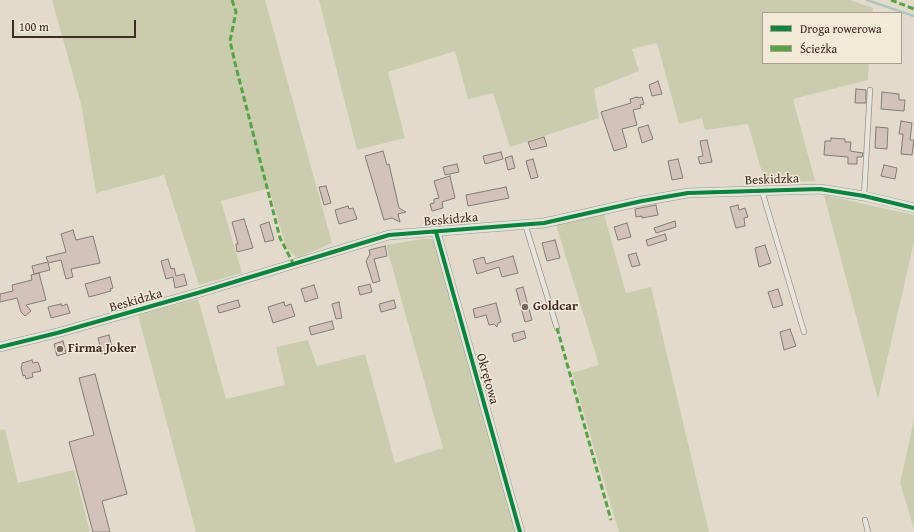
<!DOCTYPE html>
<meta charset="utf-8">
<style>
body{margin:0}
#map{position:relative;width:914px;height:532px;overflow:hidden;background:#e2dbcb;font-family:"Gentium Book Plus",serif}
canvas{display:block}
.legend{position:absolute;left:762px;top:12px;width:140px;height:52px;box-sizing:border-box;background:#f2ead7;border:1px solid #aa9e8f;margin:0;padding:5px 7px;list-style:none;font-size:12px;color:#3e2c24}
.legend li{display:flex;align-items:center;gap:8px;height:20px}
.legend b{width:20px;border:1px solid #aa9e8f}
.scale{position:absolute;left:12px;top:20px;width:124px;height:18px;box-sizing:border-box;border:2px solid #3e2c24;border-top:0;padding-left:5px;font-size:12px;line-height:14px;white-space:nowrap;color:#3e2c24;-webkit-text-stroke:3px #f2ead7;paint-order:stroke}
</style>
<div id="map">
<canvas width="914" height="532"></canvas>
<ul class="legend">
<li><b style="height:5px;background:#00873e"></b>Droga rowerowa</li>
<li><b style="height:5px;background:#54a442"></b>Ścieżka</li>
</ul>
<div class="scale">100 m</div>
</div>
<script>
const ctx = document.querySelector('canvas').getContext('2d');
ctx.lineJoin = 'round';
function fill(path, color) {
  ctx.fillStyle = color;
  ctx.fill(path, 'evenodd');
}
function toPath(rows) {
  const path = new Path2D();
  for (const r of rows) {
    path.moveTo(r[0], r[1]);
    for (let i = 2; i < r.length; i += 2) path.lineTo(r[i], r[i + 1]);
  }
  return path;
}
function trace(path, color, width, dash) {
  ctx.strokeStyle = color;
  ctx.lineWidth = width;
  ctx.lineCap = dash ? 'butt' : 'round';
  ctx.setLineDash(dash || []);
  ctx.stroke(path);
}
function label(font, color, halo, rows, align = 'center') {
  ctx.font = font + ' "Gentium Book Plus",serif';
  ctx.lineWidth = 3;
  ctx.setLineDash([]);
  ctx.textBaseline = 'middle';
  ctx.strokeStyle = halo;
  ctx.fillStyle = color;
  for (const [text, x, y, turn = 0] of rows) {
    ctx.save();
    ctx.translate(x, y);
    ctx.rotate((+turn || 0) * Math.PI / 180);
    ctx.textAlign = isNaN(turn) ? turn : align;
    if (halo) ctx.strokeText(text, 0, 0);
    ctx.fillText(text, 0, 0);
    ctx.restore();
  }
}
const green = toPath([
 [52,0,265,0,332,243,297,258,286,247,269,188,221,201,242,273,199,285,164,175,96,193,81,104],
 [319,0,850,0,873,8,872,13,763,13,763,63,869,63,868,80,793,99,815,181,765,183,748,124,705,130,702,118,679,124,657,43,632,49,639,71,594,89,599,118,510,147,493,93,468,99,455,51,388,72,405,138,357,150],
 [824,195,914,215,914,242,878,399],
 [604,214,626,293,651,287,709,532,619,532,572,373,599,365,557,228,557,224],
 [422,239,432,239,436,243,518,532,196,532,138,315,198,299,226,399,285,385,276,347,308,340,317,366,365,354,395,463,443,448,386,245],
 [914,420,914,529,900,483],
 [5,429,18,483,74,470,90,532,0,532,0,430]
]);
const stream = toPath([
 [867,0,914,16]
]);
const building = toPath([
 [658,81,662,94,652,96,649,85,658,81],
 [856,89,866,90,866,103,855,103,856,89],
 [882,92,899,94,899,100,905,100,904,111,881,109,882,92],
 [637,97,638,98,642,97,644,104,640,105,641,108,633,110,637,125,622,129,627,147,614,151,601,112,631,103,630,99,637,97],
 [901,121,912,123,910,140,914,140,912,155,901,154,903,134,899,134,901,121],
 [648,125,653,139,642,143,638,128,648,125],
 [876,127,888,128,887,149,875,148,876,127],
 [544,137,547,146,531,150,528,142,544,137],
 [831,138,845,139,845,142,851,142,850,151,863,153,862,157,857,157,857,164,848,164,848,157,824,155,825,141,831,141,831,138],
 [707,140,712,162,700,164,698,157,703,156,700,141,707,140],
 [383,151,387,165,389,164,399,208,406,212,398,214,400,222,392,218,384,220,365,156,383,151],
 [501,152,503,159,485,164,483,156,501,152],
 [512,156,515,168,508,170,505,158,512,156],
 [533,159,538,177,531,179,526,161,533,159],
 [678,159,683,178,672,180,668,161,678,159],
 [457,164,459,172,445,175,443,167,457,164],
 [884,165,897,168,895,179,881,176,884,165],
 [450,176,455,198,442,202,443,208,432,211,430,204,434,203,434,199,439,198,434,181,450,176],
 [326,186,331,203,324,205,319,187,326,186],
 [506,187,509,198,468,206,466,195,506,187],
 [656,205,658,215,642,218,642,216,636,217,635,209,656,205],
 [738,205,739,210,745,208,748,217,744,218,745,226,736,228,730,207,738,205],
 [348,206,349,209,353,208,357,219,339,224,335,210,348,206],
 [244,219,253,248,237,252,236,244,238,244,232,222,244,219],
 [675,221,676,227,656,233,654,228,675,221],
 [269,222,274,240,265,242,260,225,269,222],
 [627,223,631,237,618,240,614,227,627,223],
 [73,230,76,240,93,236,100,263,71,269,73,277,66,279,61,260,48,263,50,270,34,274,32,266,48,262,46,257,66,252,61,234,73,230],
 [665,234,667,240,648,246,646,240,665,234],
 [555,240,560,258,547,261,542,243,555,240],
 [765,245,771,263,759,267,755,248,765,245],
 [385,246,387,256,374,259,380,281,373,283,366,261,370,254,369,250,385,246],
 [636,253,640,265,632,267,628,255,636,253],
 [513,256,518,273,502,277,499,267,477,274,473,260,484,257,486,264,513,256],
 [168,259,171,269,174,268,176,276,184,274,187,285,175,288,173,277,166,279,161,261,168,259],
 [39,273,46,300,26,305,31,311,25,316,21,312,17,298,0,302,0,294,13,291,12,285,32,280,31,275,39,273],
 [110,277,113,288,110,289,111,291,89,297,85,284,110,277],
 [370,284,372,292,360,295,358,287,370,284],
 [314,285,318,298,305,302,301,289,314,285],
 [523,287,532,320,525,322,516,289,523,287],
 [778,289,783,305,773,308,768,292,778,289],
 [238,300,240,307,219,313,217,306,238,300],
 [394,300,396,308,381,312,379,304,394,300],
 [284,302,285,306,291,304,295,316,273,323,268,307,284,302],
 [339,302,342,318,336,319,332,304,339,302],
 [496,303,501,322,498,323,497,327,494,324,489,325,486,315,475,318,473,309,496,303],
 [61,304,62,306,67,304,70,313,51,318,48,307,61,304],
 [332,321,334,329,311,335,309,327,332,321],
 [790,329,796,346,784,350,780,332,790,329],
 [524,331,526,338,514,342,512,334,524,331],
 [109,335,113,352,102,354,98,338,109,335],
 [63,341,66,353,57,356,54,344,63,341],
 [32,360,33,363,38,362,41,371,32,373,33,377,26,379,25,375,23,376,21,367,22,366,22,363,32,360],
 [95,374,127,494,102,501,110,532,93,532,69,442,94,435,79,378,95,374]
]);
const lane = toPath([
 [762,191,804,332],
 [864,196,870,90],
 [525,224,557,328],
 [865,520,868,532]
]);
const street = toPath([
 [436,232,520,532],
 [0,347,57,333,201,292,389,235,544,223,642,201,688,193,820,189,864,196,914,208]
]);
const quiet = toPath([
 [232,0,236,12,230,41,235,63,280,238,294,265],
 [891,0,914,9],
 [557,328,611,520]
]);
const cycleway = toPath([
 [436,232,520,532],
 [0,347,57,333,201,292,389,235,544,223,642,201,688,193,820,189,864,196,914,208]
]);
const markers = [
 [525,307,4,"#77695e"],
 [60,349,4,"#77695e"]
];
const streetNames = [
 ["Beskidzka",772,180,-2],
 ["Beskidzka",451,220,-5],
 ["Beskidzka",136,301,-16],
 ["Okrętowa",487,379,74]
];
const poiNames = [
 ["Goldcar",533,307],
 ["Firma Joker",68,349]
];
fill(green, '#cacdad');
trace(stream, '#b0c5c0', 2.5);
fill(building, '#d2c2b8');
trace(building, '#837c74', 1);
trace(lane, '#9a948a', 6);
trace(street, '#9a948a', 10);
trace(lane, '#e8e4dd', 4.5);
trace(street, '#e8e4dd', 9);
trace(quiet, '#54a442', 3, [6, 3]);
trace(cycleway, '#00873e', 4);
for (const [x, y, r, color] of markers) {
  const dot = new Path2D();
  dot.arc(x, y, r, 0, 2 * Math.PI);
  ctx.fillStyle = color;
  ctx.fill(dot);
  trace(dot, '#f2ead7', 1.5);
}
label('13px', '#3e2c24', '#f2ead7', streetNames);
label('bold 13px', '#3e2c24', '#f2ead7', poiNames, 'left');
</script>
